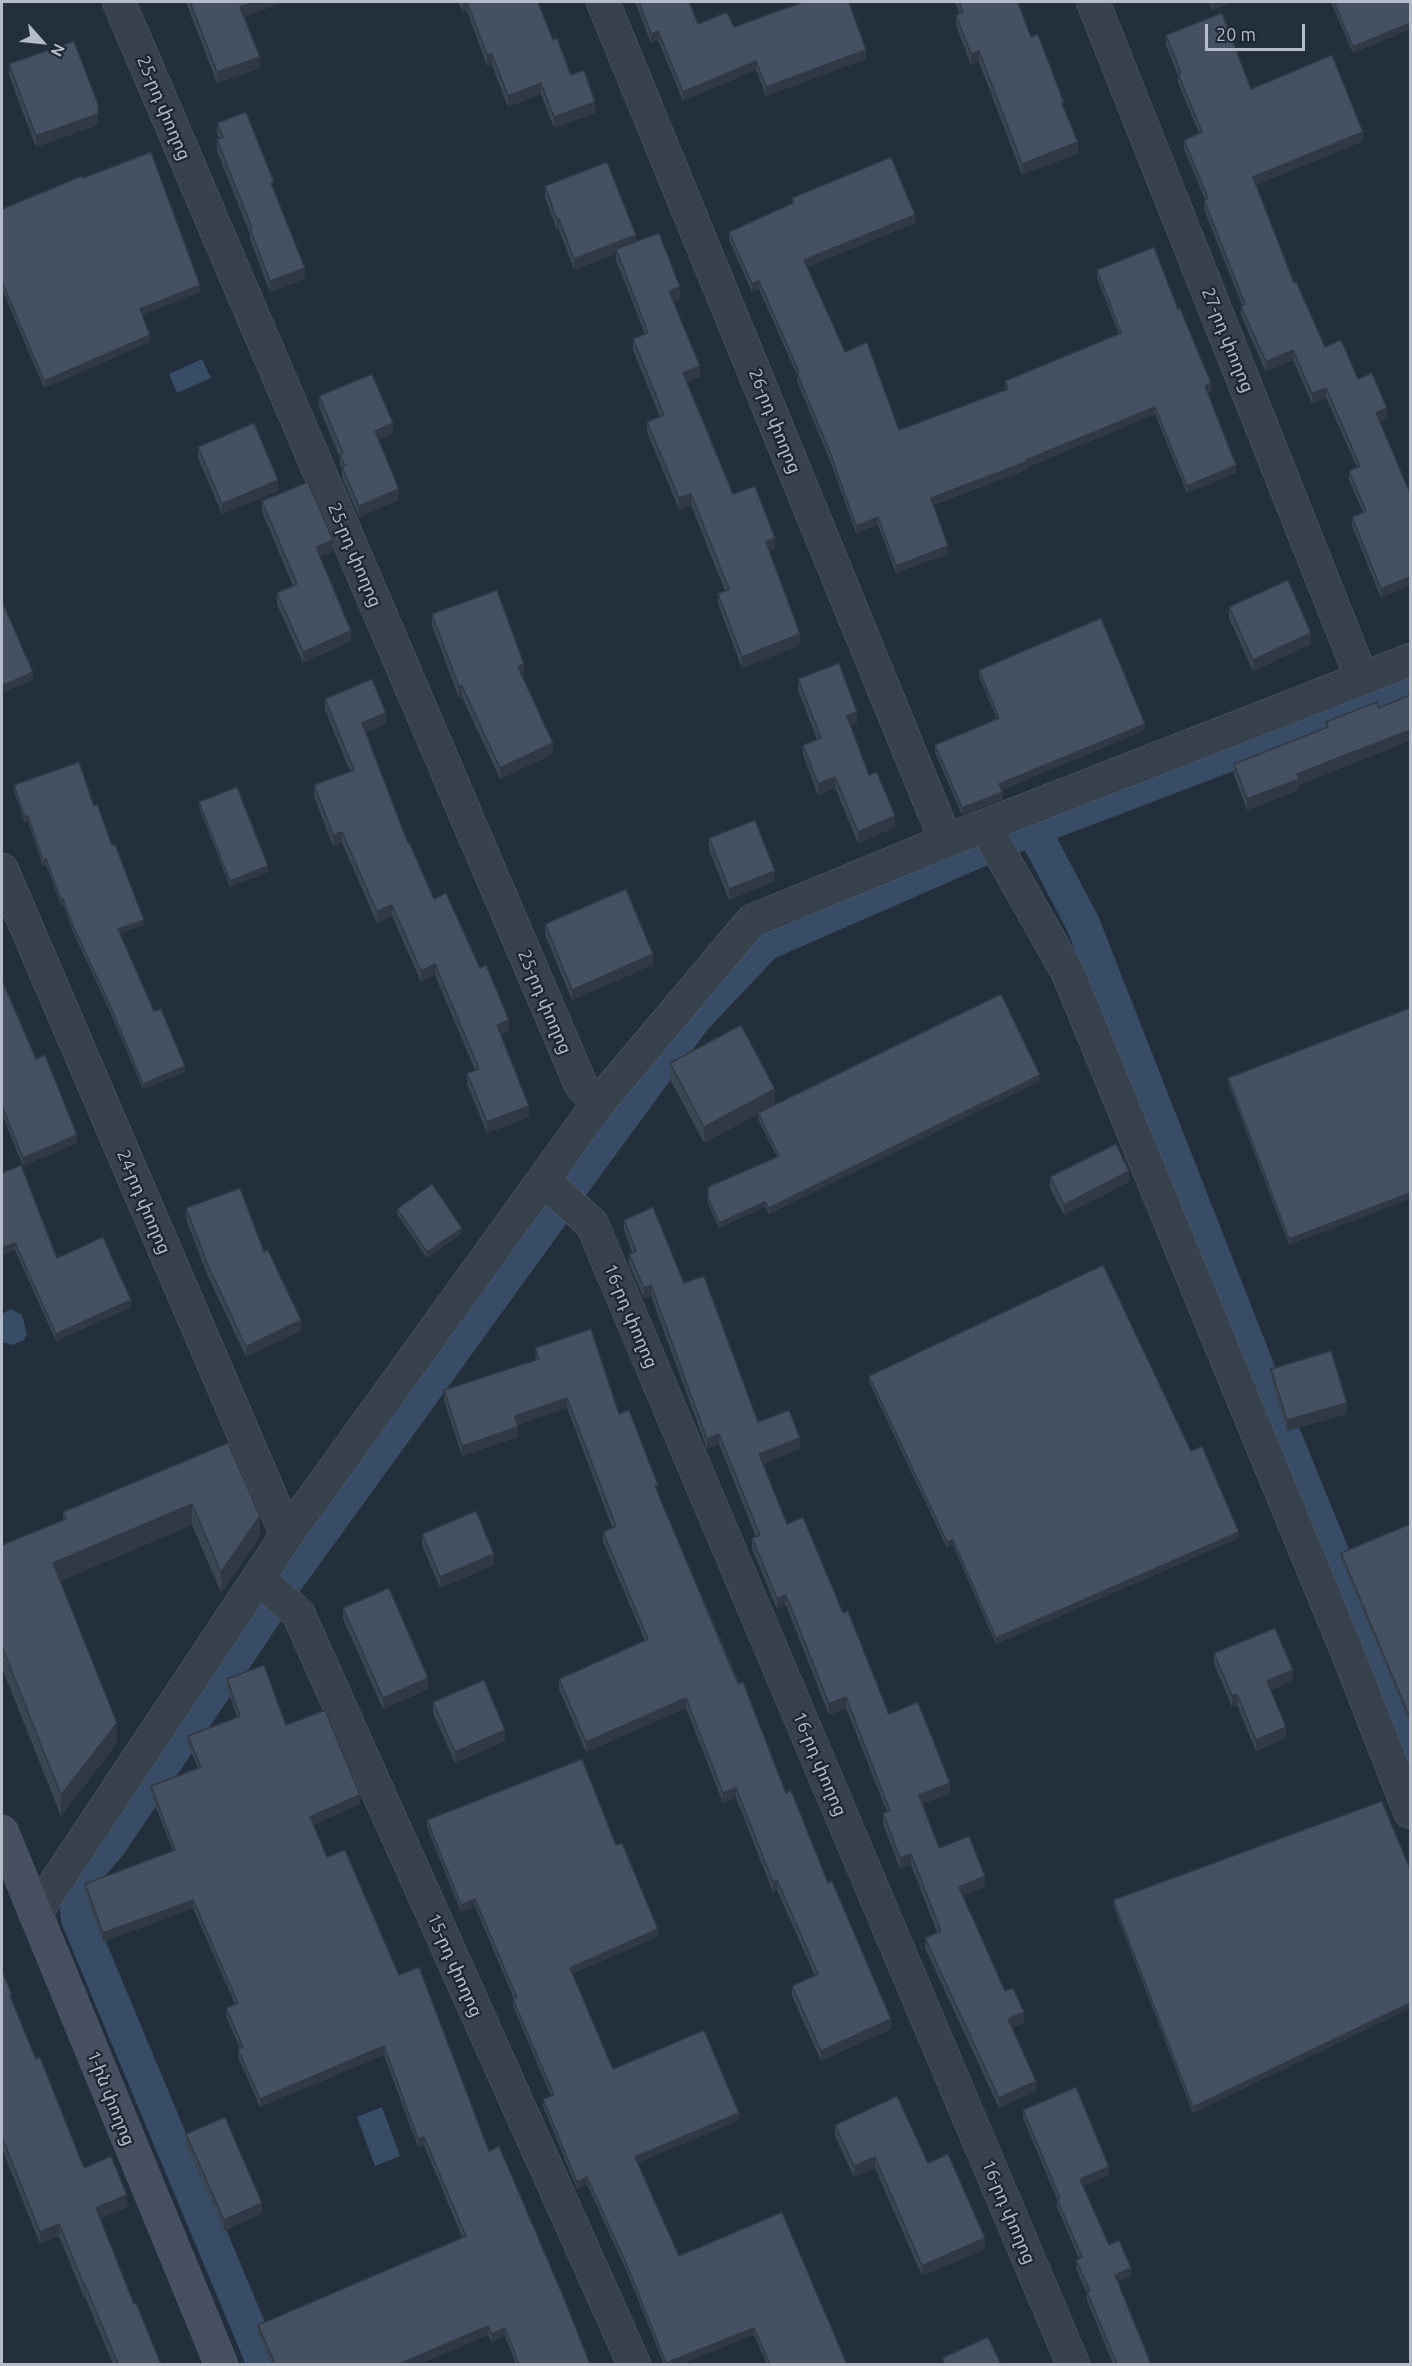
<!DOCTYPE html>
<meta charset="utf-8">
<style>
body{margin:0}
#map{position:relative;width:1412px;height:2366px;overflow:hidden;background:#242f3e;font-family:Ubuntu,sans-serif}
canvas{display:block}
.frame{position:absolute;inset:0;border:3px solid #b4bcc9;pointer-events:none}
.north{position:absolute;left:12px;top:12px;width:60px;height:60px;-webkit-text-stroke:4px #1d2633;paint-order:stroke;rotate:117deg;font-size:16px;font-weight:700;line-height:24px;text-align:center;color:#b4bcc9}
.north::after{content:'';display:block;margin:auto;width:21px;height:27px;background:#b4bcc9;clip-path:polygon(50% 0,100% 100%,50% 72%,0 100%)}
.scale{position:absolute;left:1205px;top:24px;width:100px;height:27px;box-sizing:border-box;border:3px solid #b4bcc9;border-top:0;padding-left:8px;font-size:18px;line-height:21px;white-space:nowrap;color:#b4bcc9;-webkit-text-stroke:4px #1d2633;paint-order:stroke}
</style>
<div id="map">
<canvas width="1412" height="2366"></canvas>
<div class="frame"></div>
<div class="north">N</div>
<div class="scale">20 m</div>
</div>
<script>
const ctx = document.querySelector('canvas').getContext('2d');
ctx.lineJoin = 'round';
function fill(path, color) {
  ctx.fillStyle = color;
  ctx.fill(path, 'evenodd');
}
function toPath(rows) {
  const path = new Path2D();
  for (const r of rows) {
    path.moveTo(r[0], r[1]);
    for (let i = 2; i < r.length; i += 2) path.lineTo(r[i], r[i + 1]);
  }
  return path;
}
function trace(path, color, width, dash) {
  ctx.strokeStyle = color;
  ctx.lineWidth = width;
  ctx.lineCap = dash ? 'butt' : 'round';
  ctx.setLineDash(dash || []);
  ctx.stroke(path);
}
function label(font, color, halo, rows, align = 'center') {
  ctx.font = font + ' Ubuntu,"Noto Sans Armenian",sans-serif';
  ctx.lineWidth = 4.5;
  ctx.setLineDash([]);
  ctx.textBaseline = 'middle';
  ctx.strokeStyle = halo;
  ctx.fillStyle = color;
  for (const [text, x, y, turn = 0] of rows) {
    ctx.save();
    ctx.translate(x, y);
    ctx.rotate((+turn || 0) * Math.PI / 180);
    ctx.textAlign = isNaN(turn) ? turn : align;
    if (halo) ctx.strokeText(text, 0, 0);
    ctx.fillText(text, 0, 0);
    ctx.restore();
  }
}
const water = toPath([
 [202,359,211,378,177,393,169,374],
 [11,1309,22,1315,27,1334,24,1340,12,1345,2,1342,2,1314],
 [382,2107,400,2156,375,2166,357,2117]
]);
const canal = toPath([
 [1033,829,1083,924,1277,1418,1410,1744],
 [1012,837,1251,746,1410,681],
 [571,1187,695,1018,765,944,980,850],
 [285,1583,553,1213],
 [264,2364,78,1919,75,1885,110,1844,268,1610]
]);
const street = toPath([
 [119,2,581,1085,598,1104],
 [603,2,946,841],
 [1093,2,1362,679],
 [985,826,1068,973,1349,1656,1410,1812],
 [2,870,287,1535],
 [543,1180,592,1224,1073,2364],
 [258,1578,298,1613,634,2364],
 [35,1914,287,1535,598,1104,752,921,946,841,1410,660]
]);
const secondary = toPath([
 [2,1832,221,2364]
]);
const wall = toPath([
 [186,2,284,2,244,17,260,68,217,83],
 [458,2,527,2,553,40,571,75,595,113,554,128,541,94,508,107,492,65,487,66,467,11,463,12],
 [635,2,689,2,698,24,734,27,866,59,766,96,756,70,683,101,658,40,651,43],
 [955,2,1018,2,1031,37,1064,108,1078,153,1022,175,979,62,971,65,956,25,956,15,959,13],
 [1209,2,1233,2,1212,10],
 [1331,2,1410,2,1410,29,1353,53],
 [1166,35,1251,89,1363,141,1256,185,1294,283,1325,347,1358,379,1387,418,1379,421,1410,493,1381,598,1352,526,1352,517,1363,512,1349,480,1349,471,1357,467,1326,398,1312,404,1293,360,1266,372,1241,315,1241,306,1242,305,1204,209,1204,200,1205,199,1184,149,1184,140,1199,133,1178,83,1178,76,1166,45],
 [9,64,98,125,36,147,9,75],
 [217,123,274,189,305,279,270,292,250,239,250,234,217,151,217,140,220,139,217,134],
 [545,186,636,241,680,298,673,301,700,377,687,382,733,494,775,549,769,551,800,645,742,668,718,604,718,594,725,591,691,505,679,509,647,432,647,422,660,417,633,350,633,339,645,334,616,260,616,254,574,270,559,230,557,231,545,197],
 [792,198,915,223,807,267,845,352,899,430,1005,390,1005,381,1119,334,1097,278,1097,270,1178,309,1211,391,1207,392,1236,473,1187,493,1155,414,1026,468,1026,470,933,505,948,554,896,573,878,525,856,533,831,463,797,381,797,375,759,289,752,292,729,240,729,232,792,204],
 [2,209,200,292,142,315,150,342,44,388,2,289],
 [319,396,393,434,379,440,399,500,359,517,342,478,342,471,340,465,340,458,319,407],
 [198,447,278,491,222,514,198,458],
 [262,501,333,551,320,556,351,641,303,663,277,604,277,593,293,586,262,512],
 [1229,607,1311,644,1253,671,1229,618],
 [432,614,524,675,522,676,553,754,500,779,462,697,459,698,432,625],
 [979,670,1145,730,1002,790,1003,799,962,815,935,752,935,745,997,719,979,676],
 [798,679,857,723,850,725,869,775,895,827,858,843,835,788,818,795,803,755,803,745,817,739,798,690],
 [325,699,386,724,366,732,408,843,434,899,509,1031,501,1034,529,1117,487,1133,467,1084,467,1073,475,1070,435,975,421,982,392,916,377,923,342,843,333,846,314,796,314,785,350,771,325,710],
 [1377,702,1299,785,1299,790,1247,810,1234,775,1234,764,1326,728,1326,722],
 [14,785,94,806,112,845,144,925,120,933,154,1011,185,1072,143,1089,109,1009,74,934,63,904,61,905,46,865,43,866,28,822,25,823,14,791],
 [199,802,268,872,230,887,199,807],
 [709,838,775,881,729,900,709,849],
 [545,924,653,965,572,1000,545,935],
 [2,980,36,1059,77,1143,23,1166,2,1114],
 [1410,1008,1289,1245,1228,1083,1228,1078],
 [670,1063,775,1105,1040,1081,769,1214,765,1207,719,1228,708,1204,708,1187,777,1157,758,1119,758,1114,704,1143,670,1079],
 [2,1173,57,1258,131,1307,56,1341,15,1250,2,1255],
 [1050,1177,1129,1182,1064,1215,1050,1188],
 [186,1208,264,1252,301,1331,246,1357,207,1274,186,1219],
 [397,1209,462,1233,427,1258,397,1214],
 [624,1220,684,1283,758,1422,800,1449,763,1464,787,1524,843,1613,889,1714,950,1793,922,1804,939,1848,985,1887,962,1896,1005,1991,1024,2023,1012,2028,1036,2091,999,2108,925,1948,925,1938,937,1932,911,1865,900,1869,883,1824,883,1813,887,1812,846,1708,829,1715,786,1605,777,1609,752,1549,752,1538,756,1537,719,1444,707,1449,651,1296,644,1299,629,1264,629,1254,632,1252,624,1230],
 [535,1348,619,1414,658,1493,786,1793,828,1883,891,2029,821,2061,792,1996,792,1986,815,1976,777,1890,773,1892,736,1798,723,1803,686,1708,586,1752,559,1689,559,1679,645,1641,603,1542,603,1532,612,1527,567,1408,518,1425,518,1437,462,1456,444,1400,444,1390,536,1360],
 [1271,1369,1347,1414,1287,1431,1271,1379],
 [869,1376,1191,1451,1239,1538,996,1644,953,1545,947,1548,869,1382],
 [228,1443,260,1537,221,1593,192,1525,60,1581,117,1743,61,1816,2,1668,2,1545,63,1520,63,1512],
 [1410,1524,1410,1724,1341,1559,1341,1553],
 [422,1534,494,1565,440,1588,422,1545],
 [343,1608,428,1689,383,1709,343,1619],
 [1214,1653,1293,1681,1271,1690,1286,1738,1256,1751,1237,1705,1232,1707,1214,1664],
 [227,1679,286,1725,360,1804,313,1825,327,1857,399,1975,489,2151,590,2364,516,2364,505,2336,492,2342,488,2335,419,2364,271,2364,258,2334,258,2325,462,2237,424,2145,418,2147,384,2055,260,2107,238,2057,238,2049,240,2048,226,2017,226,2008,235,2004,193,1908,103,1942,85,1893,85,1884,173,1851,151,1795,151,1786,198,1768,188,1744,188,1736,237,1717,227,1687],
 [433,1702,505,1741,455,1763,433,1713],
 [427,1820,616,1845,658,1936,572,1974,613,2069,739,2120,637,2163,679,2256,847,2364,767,2364,754,2335,681,2364,664,2364,626,2270,587,2184,577,2189,543,2106,543,2099,551,2096,513,2006,513,1999,514,1999,475,1906,461,1912,427,1827],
 [1410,1869,1410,2008,1193,2113,1113,1905,1113,1900],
 [2,1970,12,2002,84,2168,127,2207,100,2218,134,2304,161,2364,113,2364,85,2297,84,2297,59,2236,40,2244,2,2149],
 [1023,2110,1109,2175,1083,2186,1109,2245,1131,2276,1118,2281,1151,2364,1113,2364,1087,2300,1087,2294,1076,2268,1076,2260,1079,2259,1057,2207,1057,2199,1023,2118],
 [835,2125,928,2163,985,2249,922,2276,875,2168,854,2177,835,2136],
 [186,2134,262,2213,224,2231,186,2145]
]);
const shadedWall = toPath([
 [255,2,284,2,240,18,240,7],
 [463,2,467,2,467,11,463,12],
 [1212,2,1233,2,1212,10],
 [1410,23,1410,29,1353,53,1353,47],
 [658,31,658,40,651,43,651,34],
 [866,50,866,59,766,96,766,87],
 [979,51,979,62,971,65,971,54],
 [492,54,492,65,487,66,487,55],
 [260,57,260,68,217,83,217,72],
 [756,61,756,70,683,101,683,92],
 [541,83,541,94,508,107,508,96],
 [595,102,595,113,554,128,554,117],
 [98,114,98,125,36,147,36,136],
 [1363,132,1363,141,1253,186,1253,177],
 [1078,142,1078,153,1022,175,1022,164],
 [915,215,915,223,804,268,804,260],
 [559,219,559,230,557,231,557,220],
 [636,235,636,246,616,249,616,254,574,270,574,259],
 [305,268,305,279,270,292,270,281],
 [759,281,759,289,752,292,752,284],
 [200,285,200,292,140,316,140,309],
 [680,287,680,298,669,302,669,291],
 [150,335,150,342,44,388,44,381],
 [1293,350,1293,360,1266,372,1266,362],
 [700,366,700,377,683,384,683,373],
 [1211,383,1211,391,1205,393,1205,386],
 [1326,388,1326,398,1312,404,1312,394],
 [1155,407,1155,414,1026,468,1026,470,931,505,931,498,1026,460],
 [1387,408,1387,418,1376,423,1376,413],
 [393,423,393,434,375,442,375,431],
 [1236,465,1236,473,1187,493,1187,486],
 [278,480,278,491,222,514,222,504],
 [399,489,399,500,359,517,359,506],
 [691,494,691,505,679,509,679,498],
 [878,517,878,525,856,533,856,526],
 [775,538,775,549,766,553,766,542],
 [333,540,333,551,316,558,316,547],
 [948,546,948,554,896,573,896,566],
 [1410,577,1410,586,1381,598,1381,589],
 [351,631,351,641,303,663,303,652],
 [1311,633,1311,644,1253,671,1253,660],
 [800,634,800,645,742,668,742,657],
 [524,664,524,675,518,677,518,667],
 [33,672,33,680,2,693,2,686],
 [462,686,462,697,459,698,459,687],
 [857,712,857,723,847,727,847,716],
 [386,713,386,724,362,734,362,723],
 [1145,724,1145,730,999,791,999,784],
 [1410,730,1410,741,1299,785,1299,790,1247,810,1247,799,1297,774],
 [553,743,553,754,500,779,500,768],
 [835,777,835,788,818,795,818,784],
 [1003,792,1003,799,962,815,962,808],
 [28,816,28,822,25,823,25,817],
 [895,816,895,827,858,843,858,832],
 [342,832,342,843,333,846,333,835],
 [46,859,46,865,43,866,43,860],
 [268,866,268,872,230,887,230,881],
 [775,871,775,881,729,900,729,889],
 [63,899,63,904,61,905,61,900],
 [392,905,392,916,377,923,377,912],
 [144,920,144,925,118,934,118,929],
 [653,954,653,965,572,1000,572,990],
 [435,964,435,975,421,982,421,971],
 [509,1020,509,1031,497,1036,497,1025],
 [185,1066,185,1072,143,1089,143,1084],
 [1040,1075,1040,1081,769,1214,769,1208],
 [775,1089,775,1105,704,1143,704,1127],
 [529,1106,529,1117,487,1133,487,1122],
 [77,1135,77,1143,23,1166,23,1158],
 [1129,1171,1129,1182,1064,1215,1064,1205],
 [1410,1193,1410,1199,1289,1245,1289,1239],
 [765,1202,765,1207,719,1228,719,1223],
 [462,1228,462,1233,427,1258,427,1252],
 [15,1243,15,1250,2,1255,2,1248],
 [651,1285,651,1296,644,1299,644,1288],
 [131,1300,131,1307,56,1341,56,1334],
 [301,1320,301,1331,246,1357,246,1347],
 [567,1398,567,1408,515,1426,515,1416],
 [1347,1403,1347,1414,1287,1431,1287,1420],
 [518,1427,518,1437,462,1456,462,1446],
 [719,1434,719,1444,707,1449,707,1439],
 [800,1438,800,1449,759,1465,759,1454],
 [192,1504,192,1525,53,1584,53,1563],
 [260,1516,260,1537,221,1593,221,1572],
 [1239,1532,1239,1538,996,1644,996,1638],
 [953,1540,953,1545,947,1548,947,1542],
 [494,1554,494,1565,440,1588,440,1577],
 [786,1595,786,1605,777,1609,777,1598],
 [1293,1670,1293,1681,1267,1692,1267,1681],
 [428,1678,428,1689,383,1709,383,1698],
 [1237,1694,1237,1705,1232,1707,1232,1696],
 [846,1697,846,1708,829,1715,829,1704],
 [686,1698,686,1708,586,1752,586,1742],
 [117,1723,117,1743,61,1816,61,1795],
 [1286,1727,1286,1738,1256,1751,1256,1740],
 [505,1730,505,1741,455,1763,455,1752],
 [950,1783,950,1793,919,1805,919,1795],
 [736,1788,736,1798,723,1803,723,1793],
 [360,1795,360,1804,310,1826,310,1817],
 [911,1854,911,1865,900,1869,900,1858],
 [985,1876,985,1887,959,1897,959,1887],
 [777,1880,777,1890,773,1892,773,1882],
 [475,1899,475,1906,461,1912,461,1905],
 [193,1900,193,1908,103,1942,103,1933],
 [658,1929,658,1936,570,1975,570,1968],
 [1410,2003,1410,2008,1193,2113,1193,2107],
 [1024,2012,1024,2023,1008,2030,1008,2019],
 [891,2019,891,2029,821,2061,821,2051],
 [384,2046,384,2055,260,2107,260,2099],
 [1036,2081,1036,2091,999,2108,999,2098],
 [739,2113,739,2120,635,2164,635,2157],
 [424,2137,424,2145,418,2147,418,2139],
 [875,2157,875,2168,854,2177,854,2166],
 [1109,2167,1109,2175,1080,2187,1080,2179],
 [587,2177,587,2184,577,2189,577,2182],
 [127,2195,127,2207,96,2220,96,2208],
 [262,2203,262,2213,224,2231,224,2220],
 [59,2224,59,2236,40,2244,40,2232],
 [985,2238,985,2249,922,2276,922,2266],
 [1131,2268,1131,2276,1115,2283,1115,2275],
 [84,2285,85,2285,85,2297,84,2297],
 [488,2326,488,2335,419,2364,399,2364],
 [505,2328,505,2336,492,2342,492,2334],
 [754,2328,754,2335,681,2364,666,2364,666,2363]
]);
const building = toPath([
 [190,2,255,2,240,7,260,57,217,72,190,2],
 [467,2,538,2,553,40,557,38,571,75,584,70,595,102,554,117,541,83,508,96,492,54,487,55,467,2],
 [639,2,689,2,698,24,727,12,734,27,803,2,849,2,866,50,766,87,756,61,683,92,658,31,651,34,639,2],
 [959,2,1018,2,1031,37,1038,34,1064,103,1062,104,1078,142,1022,164,979,51,971,54,956,15,963,12,959,2],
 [1334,2,1410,2,1410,23,1353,47,1334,2],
 [1222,13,1251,89,1332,55,1363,132,1253,177,1294,283,1296,281,1325,347,1341,340,1358,379,1372,373,1387,408,1376,413,1410,493,1410,577,1381,589,1352,517,1366,511,1349,471,1360,466,1326,388,1312,394,1293,350,1266,362,1241,306,1245,304,1204,200,1208,198,1184,140,1202,132,1178,74,1181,73,1166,35,1222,13],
 [74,41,98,104,98,114,36,136,9,64,74,41],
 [246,112,274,182,271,183,305,268,270,281,250,229,252,228,217,140,223,137,217,123,246,112],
 [151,152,200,285,140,309,150,335,44,381,2,282,2,209,82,176,83,178,151,152],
 [891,157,915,215,804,260,845,352,867,342,899,430,1008,389,1005,381,1121,333,1097,270,1154,247,1178,309,1180,308,1211,383,1205,386,1236,465,1187,486,1155,407,1026,460,1026,462,931,498,948,546,896,566,878,517,856,526,831,455,797,373,799,372,759,281,752,284,729,232,793,203,792,198,891,157],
 [607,162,636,235,574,259,559,219,557,220,545,186,607,162],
 [659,233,680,287,669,291,700,366,683,373,733,494,755,486,775,538,766,542,800,634,742,657,718,594,729,589,691,494,679,498,647,422,664,415,633,339,648,333,616,249,659,233],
 [372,374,393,423,375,431,399,489,359,506,342,467,345,466,340,455,343,453,319,396,372,374],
 [254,423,278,480,222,504,198,447,254,423],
 [308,482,333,540,316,547,351,631,303,652,277,593,297,584,262,501,308,482],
 [1288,580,1311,633,1253,660,1229,607,1288,580],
 [497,590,524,664,518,667,553,743,500,768,462,686,459,687,432,614,497,590],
 [2,601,33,672,2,686,2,601],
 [1101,618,1145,724,999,784,1003,792,962,808,935,745,999,718,979,670,1101,618],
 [839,663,857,712,847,716,869,775,877,772,895,816,858,832,835,777,818,784,803,745,821,738,798,679,839,663],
 [372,679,386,713,362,723,408,843,409,842,434,899,446,893,480,968,486,965,509,1020,497,1025,529,1106,487,1122,467,1073,479,1069,435,964,421,971,392,905,377,912,342,832,333,835,314,785,354,770,325,699,372,679],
 [1410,695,1410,730,1297,774,1299,779,1247,799,1234,764,1328,727,1326,722,1377,702,1379,708,1410,695],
 [79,762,94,806,97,804,112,845,115,844,144,920,118,929,154,1011,161,1009,185,1066,143,1084,109,1003,74,928,63,899,61,900,46,859,43,860,28,816,25,817,14,785,79,762],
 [237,787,268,866,230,881,199,802,237,787],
 [755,820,775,871,729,889,709,838,755,820],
 [626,889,653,954,572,990,545,924,626,889],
 [2,980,36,1059,45,1055,77,1135,23,1158,2,1106,2,980],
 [1001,994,1040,1075,769,1208,765,1202,719,1223,708,1198,708,1187,779,1156,758,1113,1001,994],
 [1410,1008,1410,1193,1289,1239,1228,1078,1410,1008],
 [741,1025,775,1089,704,1127,670,1063,741,1025],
 [1116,1144,1129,1171,1064,1205,1050,1177,1116,1144],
 [21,1165,57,1258,103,1237,131,1300,56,1334,15,1243,2,1248,2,1173,21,1165],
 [432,1184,462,1228,427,1252,397,1209,432,1184],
 [240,1188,264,1252,268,1250,301,1320,246,1347,207,1263,186,1208,240,1188],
 [653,1207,684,1283,704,1276,758,1422,789,1410,800,1438,759,1454,787,1524,803,1517,843,1613,848,1611,889,1714,918,1702,950,1783,919,1795,939,1848,969,1836,985,1876,959,1887,1005,1991,1013,1988,1024,2012,1008,2019,1036,2081,999,2098,925,1938,941,1931,911,1854,900,1858,883,1813,890,1811,846,1697,829,1704,786,1595,777,1598,752,1538,760,1535,719,1434,707,1439,651,1285,644,1288,629,1254,636,1251,624,1220,653,1207],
 [1103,1265,1191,1451,1202,1446,1239,1532,996,1638,953,1540,947,1542,869,1376,1103,1265],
 [591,1329,619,1414,629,1410,658,1485,655,1486,738,1684,743,1682,786,1793,791,1790,828,1883,832,1881,891,2019,821,2051,792,1986,818,1974,777,1880,773,1882,736,1788,723,1793,686,1698,586,1742,559,1679,648,1639,603,1532,616,1526,567,1398,515,1416,518,1427,462,1446,444,1390,539,1359,535,1348,591,1329],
 [1331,1351,1347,1403,1287,1420,1271,1369,1331,1351],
 [228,1443,260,1516,221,1572,192,1504,53,1563,117,1723,61,1795,2,1647,2,1545,66,1519,63,1512,228,1443],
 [476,1511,494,1554,440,1577,422,1534,476,1511],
 [1410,1524,1410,1718,1341,1553,1410,1524],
 [389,1588,428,1678,383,1698,343,1608,389,1588],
 [1275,1628,1293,1670,1267,1681,1286,1727,1256,1740,1237,1694,1232,1696,1214,1653,1275,1628],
 [264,1665,286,1725,325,1710,360,1795,310,1817,327,1857,345,1850,399,1975,419,1967,489,2151,499,2146,564,2298,590,2364,519,2364,505,2328,492,2334,488,2326,399,2364,275,2364,258,2325,466,2236,424,2137,418,2139,384,2046,260,2099,238,2049,243,2047,226,2008,238,2003,193,1900,103,1933,85,1884,175,1850,151,1786,201,1767,188,1736,240,1716,227,1679,264,1665],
 [484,1680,505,1730,455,1752,433,1702,484,1680],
 [582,1759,616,1845,622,1843,658,1929,570,1968,613,2069,704,2030,739,2113,635,2157,679,2256,782,2212,847,2364,770,2364,754,2328,666,2363,626,2263,587,2177,577,2182,543,2099,554,2095,513,1999,517,1998,475,1899,461,1905,427,1820,582,1759],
 [1382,1801,1410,1869,1410,2003,1193,2107,1113,1900,1382,1801],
 [2,1970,12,1995,10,1996,36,2059,40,2057,84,2168,111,2156,127,2195,96,2208,134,2304,136,2303,161,2364,118,2364,85,2285,84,2285,59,2224,40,2232,2,2137,2,1970],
 [1076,2087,1109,2167,1080,2179,1109,2245,1119,2240,1131,2268,1115,2275,1151,2364,1117,2364,1087,2292,1090,2291,1076,2260,1082,2257,1057,2199,1060,2198,1023,2110,1076,2087],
 [897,2096,928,2163,948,2154,985,2238,922,2266,875,2157,854,2166,835,2125,897,2096],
 [225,2117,262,2203,224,2220,186,2134,225,2117],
 [988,2337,1001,2364,945,2364,942,2358,988,2337]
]);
const streetNames = [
 ["25-րդ փողոց",164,108,67],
 ["27-րդ փողոց",1228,340,68],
 ["26-րդ փողոց",775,421,68],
 ["25-րդ փողոց",355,555,67],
 ["25-րդ փողոց",545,1002,67],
 ["24-րդ փողոց",144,1202,67],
 ["16-րդ փողոց",631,1316,67],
 ["16-րդ փողոց",820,1764,67],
 ["15-րդ փողոց",455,1965,66],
 ["1-ին փողոց",111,2098,68],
 ["16-րդ փողոց",1009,2212,67]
];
fill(water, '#394c67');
trace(canal, '#394c67', 34);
trace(street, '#565f6c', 34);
trace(secondary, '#565f6c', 34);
trace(street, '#38414e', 33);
trace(secondary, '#465061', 33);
fill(wall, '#3b4654');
fill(shadedWall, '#303945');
fill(building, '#455162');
trace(building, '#303945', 1.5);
label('18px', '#b4bcc9', '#1d2633', streetNames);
</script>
